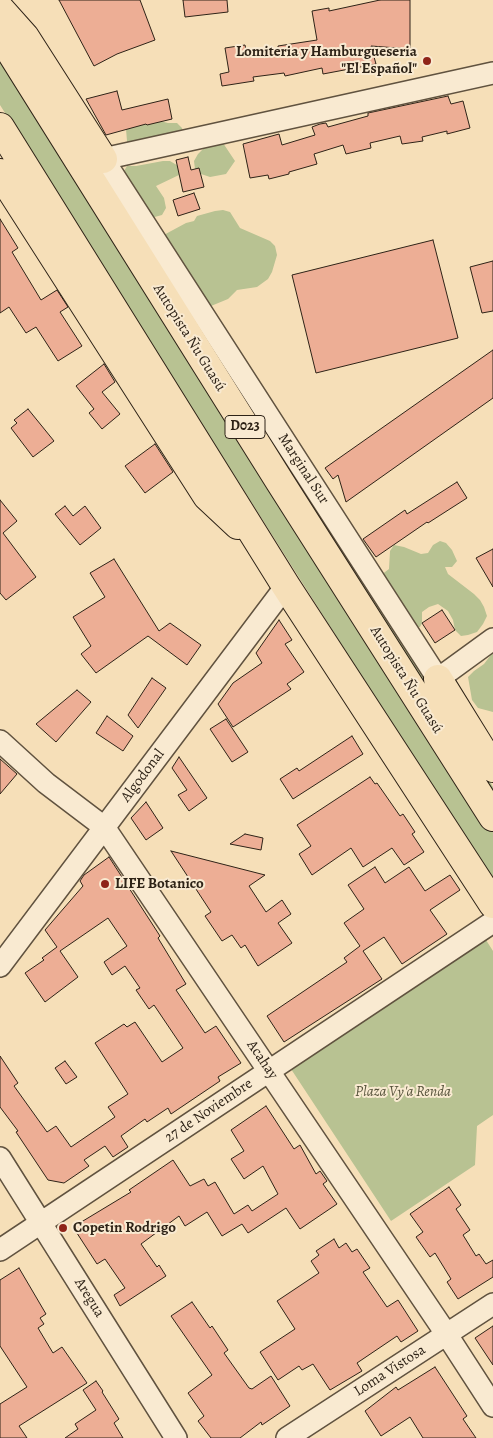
<!DOCTYPE html>
<meta charset="utf-8">
<style>
body{margin:0}
canvas{display:block;background:#f6dfb8}
</style>
<canvas width="493" height="1438"></canvas>
<script>
const ctx = document.querySelector('canvas').getContext('2d');
ctx.lineJoin = 'round';
function fill(path, color) {
  ctx.fillStyle = color;
  ctx.fill(path, 'evenodd');
}
function toPath(rows) {
  const path = new Path2D();
  for (const r of rows) {
    path.moveTo(r[0], r[1]);
    for (let i = 2; i < r.length; i += 2) path.lineTo(r[i], r[i + 1]);
  }
  return path;
}
function trace(path, color, width, dash) {
  ctx.strokeStyle = color;
  ctx.lineWidth = width;
  ctx.lineCap = dash ? 'butt' : 'round';
  ctx.setLineDash(dash || []);
  ctx.stroke(path);
}
function label(font, color, halo, rows, align = 'center') {
  ctx.font = font + ' Alegreya,serif';
  ctx.lineWidth = 4;
  ctx.setLineDash([]);
  ctx.textBaseline = 'middle';
  ctx.strokeStyle = halo;
  ctx.fillStyle = color;
  for (const [text, x, y, turn = 0] of rows) {
    ctx.save();
    ctx.translate(x, y);
    ctx.rotate((+turn || 0) * Math.PI / 180);
    ctx.textAlign = isNaN(turn) ? turn : align;
    if (halo) ctx.strokeText(text, 0, 0);
    ctx.fillText(text, 0, 0);
    ctx.restore();
  }
}
const green = toPath([
 [0,50,493,829,493,884,0,105],
 [46,90,470,744,493,787,493,797],
 [156,120,168,123,177,123,182,128,184,135,128,153,126,129,135,125],
 [223,143,235,161,226,174,210,177,198,173,195,169,194,161,198,154,208,144],
 [163,161,170,161,180,167,179,175,156,186,164,198,166,208,162,215,151,218,124,171,127,166,136,166],
 [223,210,230,212,240,228,270,241,275,246,277,255,272,272,268,279,257,287,237,290,228,299,211,306,201,306,160,237,186,223,194,221,197,216,215,211],
 [440,541,446,543,452,550,457,561,452,567,445,567,448,574,474,594,480,600,484,607,487,616,483,624,477,632,468,635,461,636,455,630,453,620,448,611,438,604,429,607,422,612,422,623,420,627,410,629,381,575,389,569,390,551,394,545,404,547,421,554,428,553,433,545],
 [493,652,493,712,478,708,472,700,468,677,474,671,484,664],
 [486,940,493,951,493,1115,477,1126,475,1165,391,1221,291,1069]
]);
const building = toPath([
 [59,0,140,0,155,40,117,54,94,66,59,0],
 [183,0,227,0,228,12,185,17,183,0],
 [380,0,410,0,410,49,371,46,376,64,323,74,322,68,285,76,284,73,253,77,254,81,222,86,220,74,229,72,225,48,245,45,247,55,278,49,278,46,317,40,312,11,329,8,329,11,380,0],
 [117,91,122,110,168,99,172,119,147,125,146,124,106,135,86,99,117,91],
 [448,96,451,104,463,101,470,128,447,134,447,131,422,137,423,141,402,144,400,136,370,143,371,148,346,154,343,145,314,154,317,164,289,172,289,174,269,179,268,175,250,178,243,144,279,134,282,145,315,135,312,127,320,124,326,123,328,127,368,116,368,113,448,96],
 [188,157,191,170,199,168,204,187,183,192,176,160,188,157],
 [194,193,200,209,178,216,173,200,194,193],
 [0,219,18,248,12,252,41,300,57,290,68,307,60,312,82,346,58,361,36,327,26,333,9,307,0,313,0,219],
 [433,240,458,338,316,373,292,275,433,240],
 [493,261,493,311,482,313,470,267,493,261],
 [493,350,493,398,346,502,338,475,333,479,325,468,493,350],
 [104,364,115,382,102,392,120,414,102,429,89,413,94,409,76,386,104,364],
 [28,409,54,441,33,457,11,428,17,423,14,420,28,409],
 [155,444,173,472,145,493,125,466,155,444],
 [457,482,467,498,428,523,427,522,376,557,363,539,405,510,407,514,457,482],
 [0,500,17,521,3,533,36,577,6,600,0,593,0,500],
 [65,506,73,516,85,506,101,528,80,545,55,514,65,506],
 [493,549,493,587,476,558,493,549],
 [114,559,159,631,170,623,201,645,187,665,148,636,96,673,81,654,91,646,73,617,105,597,90,573,114,559],
 [442,610,455,630,435,643,422,623,442,610],
 [279,620,292,640,285,644,304,672,287,684,291,689,233,727,218,704,233,683,262,663,256,653,279,620],
 [152,678,166,688,138,728,128,715,152,678],
 [77,690,91,702,56,742,36,724,77,690],
 [107,716,133,736,123,751,96,733,107,716],
 [226,719,248,752,232,762,210,729,226,719],
 [352,736,363,754,293,799,280,779,297,768,299,771,352,736],
 [179,757,207,798,189,811,178,795,187,790,172,768,179,757],
 [0,759,17,774,0,794,0,759],
 [370,777,375,784,377,783,400,816,403,814,415,832,412,834,424,852,404,865,392,848,363,867,351,848,312,875,299,854,311,846,297,825,370,777],
 [146,802,163,828,146,840,131,818,146,802],
 [245,834,263,838,261,850,230,844,245,834],
 [171,851,265,875,249,886,266,912,282,900,291,914,278,923,292,943,258,966,245,945,241,948,232,935,222,941,205,916,211,912,171,851],
 [109,857,160,936,158,938,186,984,176,990,205,1033,216,1026,241,1063,218,1077,220,1081,171,1114,168,1108,147,1122,145,1119,121,1136,128,1147,113,1157,105,1146,84,1160,89,1166,64,1183,48,1180,16,1132,18,1131,0,1107,0,1056,18,1083,14,1086,47,1132,56,1126,71,1147,115,1117,108,1107,128,1094,95,1043,124,1024,127,1027,135,1022,162,1062,183,1048,154,1005,149,1009,136,990,140,988,125,966,112,975,104,962,127,946,108,918,60,951,78,977,45,1002,25,973,44,960,42,958,57,947,45,930,83,886,80,881,84,875,109,857],
 [375,867,385,883,409,867,425,891,450,875,460,890,430,910,447,934,402,964,384,937,363,951,382,979,284,1042,267,1016,347,962,344,958,360,946,344,923,364,909,348,885,375,867],
 [65,1061,77,1077,66,1084,55,1068,65,1061],
 [266,1106,294,1149,300,1145,316,1174,320,1171,327,1181,323,1184,337,1204,300,1229,286,1208,248,1233,242,1224,222,1236,207,1212,185,1226,179,1216,141,1244,157,1267,159,1265,166,1276,120,1306,114,1295,125,1288,105,1259,97,1264,73,1227,131,1192,129,1190,173,1160,190,1186,204,1179,208,1186,215,1182,234,1214,248,1205,252,1211,278,1194,263,1166,244,1179,231,1159,244,1151,231,1130,266,1106],
 [449,1187,461,1205,456,1209,470,1230,463,1235,476,1256,479,1254,486,1264,493,1260,493,1277,458,1299,447,1282,451,1279,435,1253,430,1257,416,1237,423,1232,410,1214,449,1187],
 [334,1239,339,1248,346,1243,352,1252,357,1249,370,1268,363,1272,387,1307,398,1300,418,1331,401,1342,397,1336,357,1363,362,1371,330,1390,313,1364,302,1370,299,1366,278,1380,260,1352,295,1329,277,1301,319,1273,311,1261,319,1255,316,1251,334,1239],
 [19,1268,46,1314,40,1318,44,1324,38,1328,53,1353,62,1347,87,1383,19,1426,27,1438,0,1438,0,1404,27,1387,0,1346,0,1280,19,1268],
 [192,1302,210,1328,212,1326,228,1350,224,1353,249,1388,252,1389,271,1376,290,1406,262,1425,261,1422,240,1438,211,1438,198,1421,204,1416,188,1393,212,1375,171,1316,192,1302],
 [493,1326,493,1365,475,1338,493,1326],
 [435,1367,467,1416,463,1419,476,1438,423,1438,410,1417,381,1436,365,1411,396,1387,398,1390,435,1367],
 [96,1381,103,1391,102,1392,119,1419,114,1423,123,1438,65,1438,78,1429,75,1424,96,1410,83,1390,96,1381]
]);
const minor = toPath([
 [493,73,103,159,438,679,493,639],
 [0,741,46,783,104,827,447,1335,493,1406],
 [0,966,286,586],
 [0,1158,176,1438],
 [0,1250,493,922],
 [287,1438,493,1304]
]);
const highway = toPath([
 [0,9,25,37,103,159],
 [0,35,280,482,493,817],
 [0,127,286,586,493,904],
 [0,173,207,496,238,525],
 [438,679,493,768]
]);
const markers = [
 [427,61,5,"#8f2418"],
 [105,884,5,"#8f2418"],
 [63,1228,5,"#8f2418"]
];
const shields = [
 [245,427,40]
];
const shieldNames = [
 ["D023",245,427]
];
const poiNames = [
 ["Lomiteria y Hamburgueseria",417,52,"right"],
 ["\"El Español\"",417,69,"right"],
 ["LIFE Botanico",115,884],
 ["Copetin Rodrigo",73,1228]
];
const streetNames = [
 ["Autopista Ñu Guasú",189,338,58],
 ["Marginal Sur",303,469,57],
 ["Autopista Ñu Guasú",406,680,58],
 ["Algodonal",143,776,-53],
 ["Acahay",262,1060,56],
 ["27 de Noviembre",209,1111,-34],
 ["Aregua",89,1298,58],
 ["Loma Vistosa",390,1371,-33]
];
const parkNames = [
 ["Plaza Vy'a Renda",403,1092]
];
fill(green, '#b8c292');
fill(building, '#edae95');
trace(building, '#2e2317', 1);
trace(minor, '#60523f', 24);
trace(highway, '#2e2317', 30);
trace(minor, '#f9ead1', 21);
trace(highway, '#f6dfb8', 28);
for (const [x, y, r, color] of markers) {
  const dot = new Path2D();
  dot.arc(x, y, r, 0, 2 * Math.PI);
  ctx.fillStyle = color;
  ctx.fill(dot);
  trace(dot, '#f9ead1', 2);
}
for (const [x, y, w] of shields) {
  const box = new Path2D();
  box.roundRect(x - w / 2, y - 11.5, w, 23, 4);
  ctx.fillStyle = '#f9ead1';
  ctx.fill(box);
  trace(box, '#2e2317', 1);
}
label('bold 14px', '#2e2317', null, shieldNames);
label('bold 15px', '#2e2317', '#f9ead1', poiNames, 'left');
label('15px', '#2e2317', '#f9ead1', streetNames);
label('italic 15px', '#57533c', '#f9ead1', parkNames);
</script>
